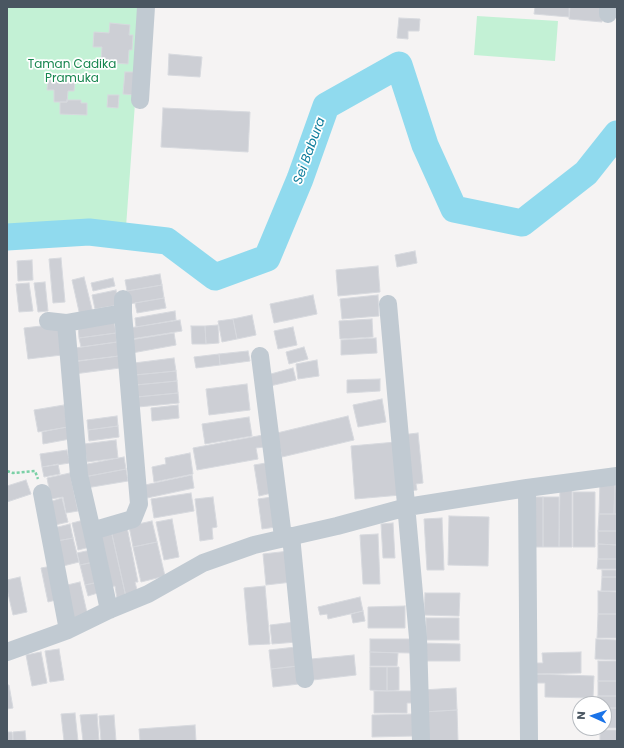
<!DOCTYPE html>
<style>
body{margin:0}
#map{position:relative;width:624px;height:748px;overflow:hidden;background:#f5f3f3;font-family:Poppins,sans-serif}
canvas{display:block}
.frame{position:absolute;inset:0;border:8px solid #4a5661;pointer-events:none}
.north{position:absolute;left:572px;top:696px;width:40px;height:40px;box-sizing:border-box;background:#fff;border:1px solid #b7bbc0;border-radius:50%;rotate:273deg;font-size:11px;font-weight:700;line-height:16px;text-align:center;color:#4a5661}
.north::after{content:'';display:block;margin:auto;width:14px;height:18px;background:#1a73e8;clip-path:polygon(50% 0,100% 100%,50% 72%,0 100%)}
</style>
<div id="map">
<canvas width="624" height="748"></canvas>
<div class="frame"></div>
<div class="north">N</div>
</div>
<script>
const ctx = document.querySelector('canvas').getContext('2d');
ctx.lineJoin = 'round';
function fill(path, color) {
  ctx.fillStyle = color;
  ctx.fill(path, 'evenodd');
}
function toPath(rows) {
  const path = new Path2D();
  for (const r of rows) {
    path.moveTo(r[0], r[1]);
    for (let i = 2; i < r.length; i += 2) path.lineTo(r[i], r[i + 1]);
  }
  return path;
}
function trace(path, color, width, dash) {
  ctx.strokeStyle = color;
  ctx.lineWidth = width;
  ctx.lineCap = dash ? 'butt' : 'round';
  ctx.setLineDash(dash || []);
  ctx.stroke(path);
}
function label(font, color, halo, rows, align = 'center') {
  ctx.font = font + ' Poppins,sans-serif';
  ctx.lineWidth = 3.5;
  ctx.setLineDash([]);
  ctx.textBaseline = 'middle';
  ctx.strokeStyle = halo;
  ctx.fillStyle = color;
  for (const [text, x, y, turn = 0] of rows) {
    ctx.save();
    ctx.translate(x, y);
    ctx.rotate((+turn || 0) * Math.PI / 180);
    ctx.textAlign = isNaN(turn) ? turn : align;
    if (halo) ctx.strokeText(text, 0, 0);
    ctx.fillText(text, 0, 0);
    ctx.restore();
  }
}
const green = toPath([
 [7,7,142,7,126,227,7,228],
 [477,16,558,21,555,61,474,55]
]);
const river = toPath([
 [7,237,89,232,167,241,215,277,267,258,300,179,326,106,399,65,425,145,454,209,522,223,586,173,617,134]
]);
const building = toPath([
 [535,7,569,7,569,17,534,14,535,7],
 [570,7,603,7,602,22,569,19,570,7],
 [399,18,420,19,419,31,408,31,408,39,397,38,399,18],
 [110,23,130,25,129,35,133,35,132,50,129,50,128,64,101,62,102,47,93,47,94,32,109,33,110,23],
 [169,54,202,57,200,77,168,75,169,54],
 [125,72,136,72,135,95,123,94,125,72],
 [48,80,75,81,74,91,68,91,67,102,54,102,54,90,47,90,48,80],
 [108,95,119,95,118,108,107,107,108,95],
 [67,100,81,100,81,103,87,103,87,115,60,114,60,102,67,102,67,100],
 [163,108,250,112,248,152,161,147,163,108],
 [415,251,417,263,397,267,395,255,415,251],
 [61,258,65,302,53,303,49,259,61,258],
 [32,260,33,280,18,281,17,261,32,260],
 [378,266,380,292,338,296,336,270,378,266],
 [160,274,162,285,127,291,125,280,160,274],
 [84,277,93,313,80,316,72,280,84,277],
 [113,278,115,286,93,291,91,283,113,278],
 [45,282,48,311,38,312,34,283,45,282],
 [29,283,33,311,19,312,16,284,29,283],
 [162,285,164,298,129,304,127,291,162,285],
 [116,290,118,305,95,309,92,295,116,290],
 [313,295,317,314,274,323,270,304,313,295],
 [378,295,379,316,342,319,340,299,378,295],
 [164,298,166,308,137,313,135,303,164,298],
 [175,311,176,320,136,327,135,318,175,311],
 [252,315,256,335,237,339,233,319,252,315],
 [233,319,237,339,222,342,218,321,233,319],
 [372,319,373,337,340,339,339,321,372,319],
 [114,320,116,333,79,338,78,325,114,320],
 [180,320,182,331,131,339,129,328,180,320],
 [58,324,62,355,28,359,24,328,58,324],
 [218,325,219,343,206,344,205,326,218,325],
 [191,326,205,326,206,344,192,344,191,326],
 [293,327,297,345,278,349,274,331,293,327],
 [116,333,117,342,81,347,79,338,116,333],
 [174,333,176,345,132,353,130,340,174,333],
 [376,338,377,353,341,355,341,340,376,338],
 [117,342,119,356,76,361,75,348,117,342],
 [304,347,308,359,289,364,286,352,304,347],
 [248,351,250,361,220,365,219,354,248,351],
 [219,354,220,365,196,368,194,357,219,354],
 [119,356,120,368,74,374,72,362,119,356],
 [174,358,176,371,135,375,134,363,174,358],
 [317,360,319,376,298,379,296,364,317,360],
 [293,368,296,380,270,386,267,375,293,368],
 [176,371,177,381,136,385,135,375,176,371],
 [380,379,380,391,347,393,347,380,380,379],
 [177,381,178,393,137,397,136,385,177,381],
 [247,384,250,410,209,415,206,389,247,384],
 [178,393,179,403,138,407,137,397,178,393],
 [382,399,386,422,358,427,353,405,382,399],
 [64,405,68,427,38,432,34,410,64,405],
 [178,405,179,418,152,421,151,408,178,405],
 [117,416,118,426,88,430,87,420,117,416],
 [348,416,354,440,282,457,277,433,348,416],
 [249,417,252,436,205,444,202,424,249,417],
 [118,426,119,437,89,441,88,430,118,426],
 [67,427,70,439,43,444,42,432,67,427],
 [418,433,423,483,416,484,417,490,407,491,401,435,418,433],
 [263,435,264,447,256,448,258,459,197,470,193,448,263,435],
 [116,440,118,458,87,462,84,444,116,440],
 [396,442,401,495,355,499,351,446,396,442],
 [67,450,70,463,42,467,40,454,67,450],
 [190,453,193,474,154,482,152,467,166,464,165,458,190,453],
 [124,457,126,469,84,477,82,465,124,457],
 [266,463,272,493,259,496,254,465,266,463],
 [58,464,60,474,44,477,42,467,58,464],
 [126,469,128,481,86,488,84,477,126,469],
 [70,473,78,511,66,513,63,497,51,499,47,478,70,473],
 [192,475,194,488,147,498,145,485,192,475],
 [600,479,615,479,614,514,599,514,600,479],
 [615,479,617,479,617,514,614,514,615,479],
 [26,480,31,494,7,502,7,486,26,480],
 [560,488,572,488,572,547,559,547,560,488],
 [573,492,595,492,595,547,573,547,573,492],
 [191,493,194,511,154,518,151,499,191,493],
 [213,497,217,527,212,528,213,539,200,541,195,499,213,497],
 [272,497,276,527,262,529,258,499,272,497],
 [530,497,543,497,543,547,529,547,530,497],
 [543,497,559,497,559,547,543,547,543,497],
 [62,498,68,522,55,525,49,502,62,498],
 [599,514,617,514,617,531,598,531,599,514],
 [449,516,489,517,488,566,448,565,449,516],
 [442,518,444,570,427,570,424,519,442,518],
 [172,519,179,557,164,560,156,522,172,519],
 [84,520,90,547,78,550,72,523,84,520],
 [152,521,157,542,133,547,129,526,152,521],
 [393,523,395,558,383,558,381,524,393,523],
 [70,524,73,538,57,541,54,528,70,524],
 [127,527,138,582,135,582,138,594,126,597,111,530,127,527],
 [111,530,126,597,117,599,115,586,109,587,98,533,111,530],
 [598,531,617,531,617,545,598,544,598,531],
 [378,534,380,584,363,584,360,535,378,534],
 [73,538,79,562,63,566,57,541,73,538],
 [157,542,165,576,141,582,133,547,157,542],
 [598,544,617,545,617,559,598,559,598,544],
 [91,550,94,562,80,565,77,553,91,550],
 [289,551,292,582,266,585,263,554,289,551],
 [598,559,617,559,617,569,597,569,598,559],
 [94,562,99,582,85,585,80,565,94,562],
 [52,566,60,599,48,602,41,568,52,566],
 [602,570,617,570,617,577,602,577,602,570],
 [20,577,27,612,13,615,7,589,7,580,20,577],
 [602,577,617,577,617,591,601,591,602,577],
 [80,582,88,617,71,621,63,586,80,582],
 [99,582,101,592,88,596,85,585,99,582],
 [265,586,270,644,249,645,244,588,265,586],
 [598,591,617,592,617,614,598,614,598,591],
 [425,593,460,593,459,616,424,615,425,593],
 [360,597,363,611,328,619,327,614,320,615,318,607,360,597],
 [405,606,405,628,368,628,368,607,405,606],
 [363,611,365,621,353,623,351,614,363,611],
 [598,614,617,614,617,638,597,638,598,614],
 [426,618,459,618,459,640,426,640,426,618],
 [295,622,297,642,272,644,270,625,295,622],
 [370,639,410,639,410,653,370,652,370,639],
 [596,639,617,640,617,660,595,659,596,639],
 [421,643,460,644,460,661,421,661,421,643],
 [296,647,298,666,271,669,269,650,296,647],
 [59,649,64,680,50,682,45,651,59,649],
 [41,652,47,683,32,686,26,655,41,652],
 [370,652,398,653,397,666,370,666,370,652],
 [581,652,581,673,534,674,534,663,543,663,542,653,581,652],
 [354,655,356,675,313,680,311,659,354,655],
 [598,661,617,661,617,681,598,681,598,661],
 [298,666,299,684,273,687,271,669,298,666],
 [370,667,387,667,387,691,370,690,370,667],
 [387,667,399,667,399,690,387,691,387,667],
 [534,674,594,676,593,698,545,697,545,683,534,683,534,674],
 [598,681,617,681,617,696,598,696,598,681],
 [7,685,9,685,13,708,7,709,7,685],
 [456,688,457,710,423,712,422,690,456,688],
 [374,691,414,691,414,703,407,703,407,713,374,713,374,691],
 [598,696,617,696,617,708,604,708,604,704,598,704,598,696],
 [604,708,617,708,617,728,604,728,604,708],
 [457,710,458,741,424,741,423,712,457,710],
 [75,713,78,741,64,741,61,714,75,713],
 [97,714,99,740,83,741,80,715,97,714],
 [414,714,414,736,372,737,372,715,414,714],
 [114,715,116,741,101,741,99,716,114,715],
 [195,725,196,741,140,741,139,729,195,725],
 [600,730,617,730,617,741,600,741,600,730],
 [25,731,26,741,13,741,13,732,25,731],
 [7,732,12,732,13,741,7,741,7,732]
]);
const path = toPath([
 [7,471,13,473,35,471,38,479]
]);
const street = toPath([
 [608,14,608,7],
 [140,100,146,7],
 [388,304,418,638,421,741],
 [48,321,66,323,79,475,92,531],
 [66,323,123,313],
 [260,356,283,537],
 [527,488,529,741],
 [42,493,68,630],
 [291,536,305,679],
 [109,610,92,531,133,519,139,504,123,313,123,299],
 [7,652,68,630,109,610,148,594,203,563,254,545,337,526,407,507,527,488,617,476]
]);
const parkNames = [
 ["Taman Cadika",72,65],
 ["Pramuka",72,79]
];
const waterNames = [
 ["Sei Babura",310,151,-70]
];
fill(green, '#c3f1d5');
trace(river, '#90daee', 27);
fill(building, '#cdcfd5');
trace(building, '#d7d9de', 1);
trace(path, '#7ad0a6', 2.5, [3, 2]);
trace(street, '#c1cad2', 18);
label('12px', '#17864f', '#fff', parkNames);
label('italic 13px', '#0c7c9b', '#fff', waterNames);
</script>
